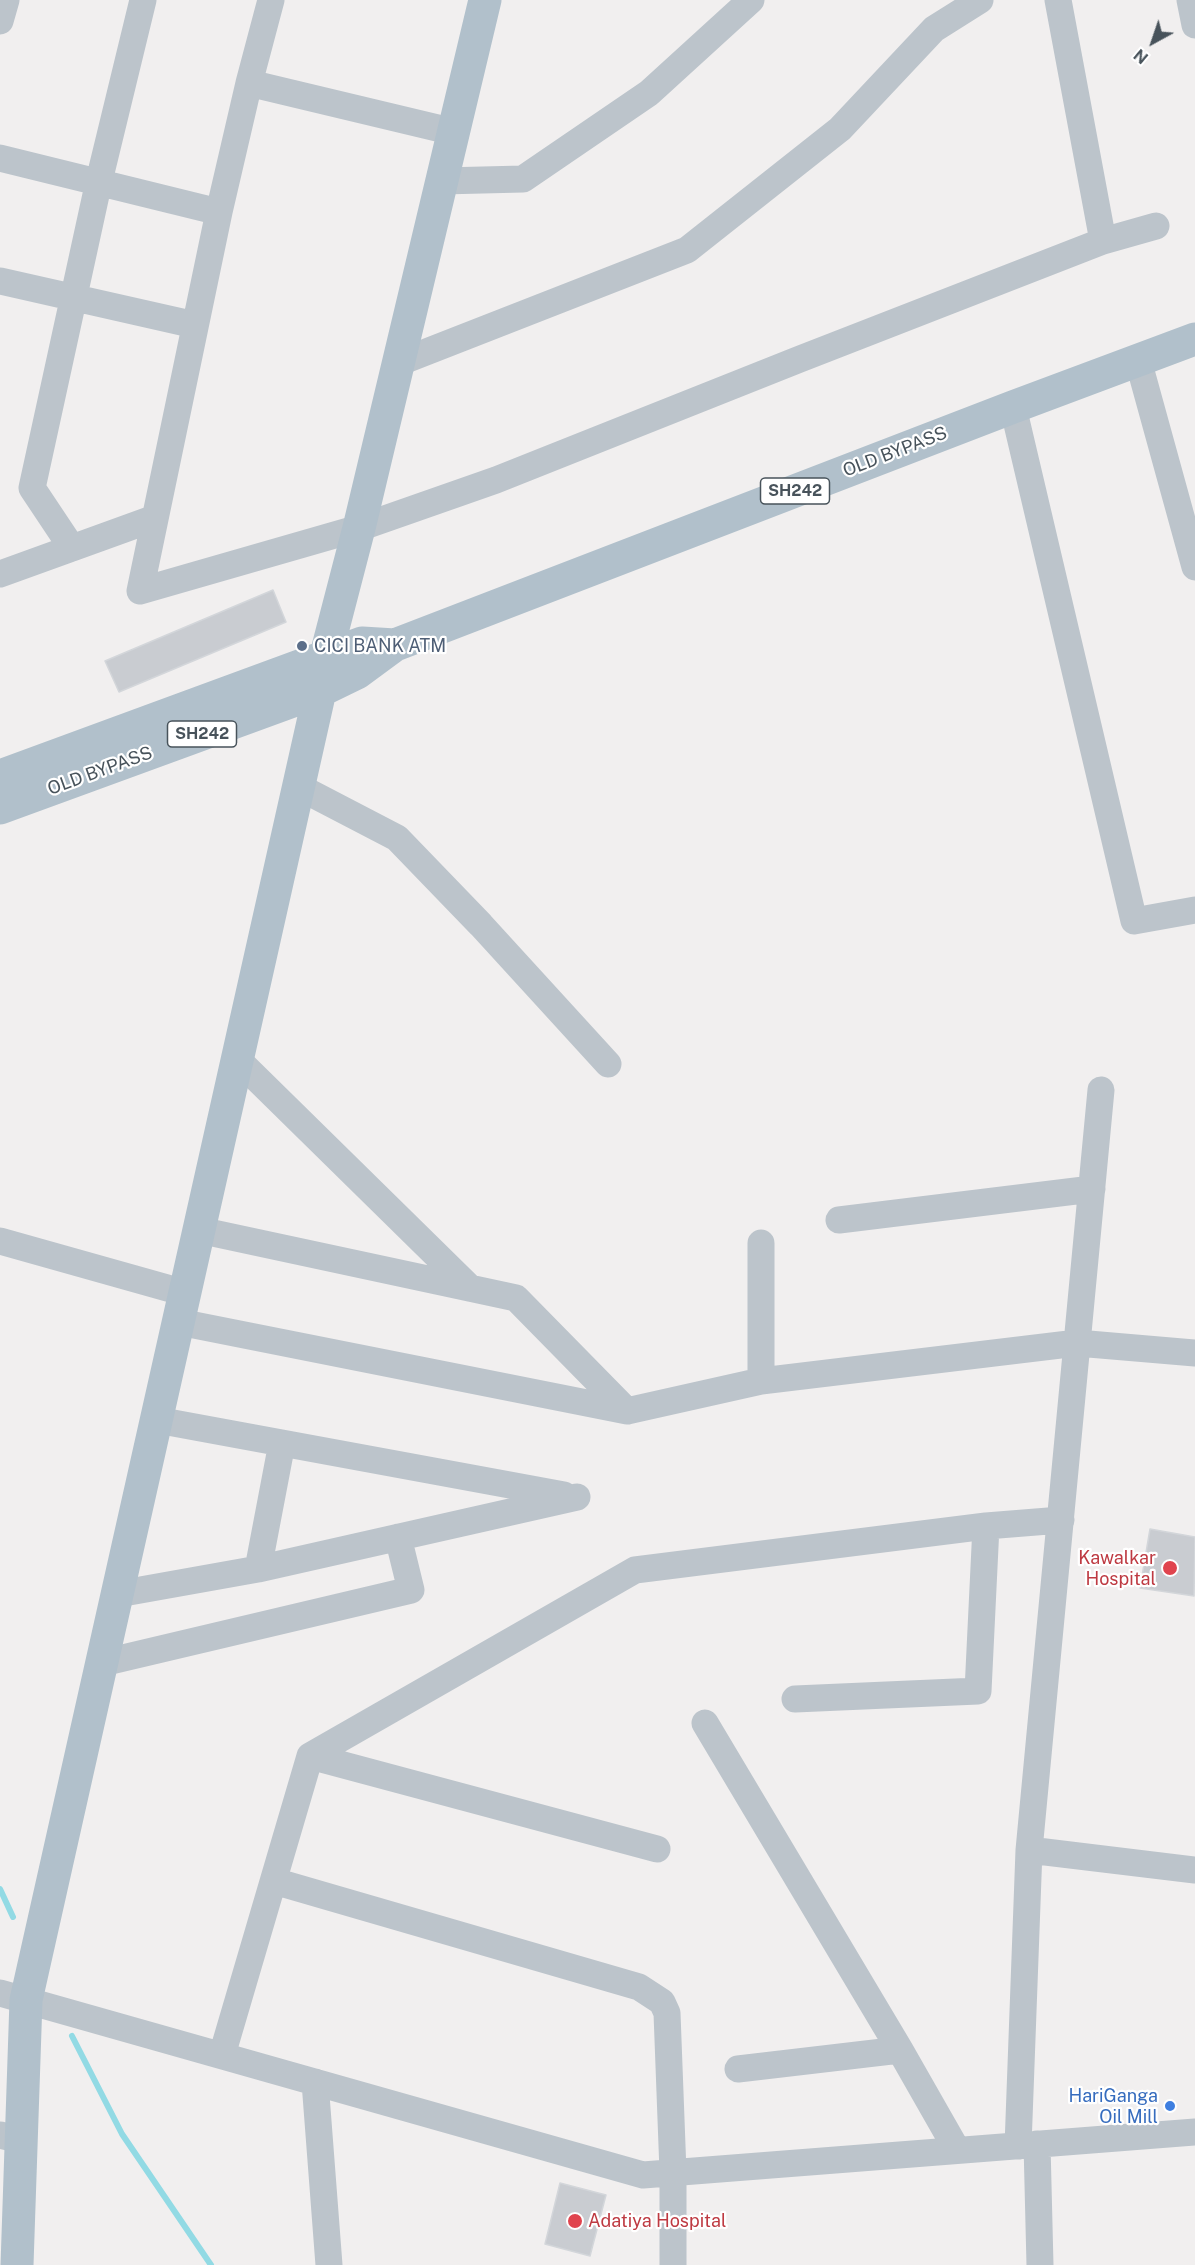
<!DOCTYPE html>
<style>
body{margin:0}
#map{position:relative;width:1195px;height:2265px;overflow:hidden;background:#f1efef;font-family:"Public Sans",sans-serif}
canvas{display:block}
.north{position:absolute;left:1123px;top:12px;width:60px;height:60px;-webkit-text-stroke:4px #fff;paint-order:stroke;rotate:220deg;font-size:16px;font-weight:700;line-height:24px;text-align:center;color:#48535b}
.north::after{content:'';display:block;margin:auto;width:21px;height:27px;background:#48535b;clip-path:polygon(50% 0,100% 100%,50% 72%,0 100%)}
</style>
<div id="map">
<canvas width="1195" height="2265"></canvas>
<div class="north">N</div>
</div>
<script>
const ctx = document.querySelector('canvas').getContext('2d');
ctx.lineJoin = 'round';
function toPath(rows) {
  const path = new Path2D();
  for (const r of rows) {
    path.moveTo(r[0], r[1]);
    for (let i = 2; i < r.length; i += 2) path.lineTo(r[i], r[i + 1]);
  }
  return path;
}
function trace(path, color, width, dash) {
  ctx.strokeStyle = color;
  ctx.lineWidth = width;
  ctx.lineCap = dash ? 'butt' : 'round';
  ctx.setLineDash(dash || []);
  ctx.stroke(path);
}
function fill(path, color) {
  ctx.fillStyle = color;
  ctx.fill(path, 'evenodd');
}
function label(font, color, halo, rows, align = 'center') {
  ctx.font = font + ' "Public Sans",sans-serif';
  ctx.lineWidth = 4.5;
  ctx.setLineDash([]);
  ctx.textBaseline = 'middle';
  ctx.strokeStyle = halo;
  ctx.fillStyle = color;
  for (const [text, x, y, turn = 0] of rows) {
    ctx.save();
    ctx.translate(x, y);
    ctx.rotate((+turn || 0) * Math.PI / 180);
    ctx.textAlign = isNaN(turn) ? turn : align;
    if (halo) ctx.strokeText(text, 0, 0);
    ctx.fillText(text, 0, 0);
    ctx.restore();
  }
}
const stream = toPath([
 [0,1889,13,1917],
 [72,2036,122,2134,211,2265]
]);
const building = toPath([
 [273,590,286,622,119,692,105,661,273,590],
 [1150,1529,1195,1537,1194,1596,1140,1588,1150,1529],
 [560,2183,606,2195,590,2256,545,2244,560,2183]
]);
const minor = toPath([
 [271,0,249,83,219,212,140,591,359,528,496,480,800,359,1103,241],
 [1058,0,1103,241,1156,226],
 [1190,0,1195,25],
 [0,21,6,0],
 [249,83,454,132],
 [0,158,219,212],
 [442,181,523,179,649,93,751,0],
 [0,281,195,325],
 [1138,360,1195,567],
 [398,363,687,250,840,129,934,29,980,0],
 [1013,407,1134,921,1195,910],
 [72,548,32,488,99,181,143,0],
 [0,574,155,518],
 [299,787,397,838,481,925,608,1064],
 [238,1060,470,1288],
 [839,1220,1092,1189],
 [199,1230,516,1298,627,1411],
 [0,1241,185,1293],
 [179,1322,627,1411,761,1381,1077,1343,1195,1353],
 [761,1381,761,1243],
 [157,1420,564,1495],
 [258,1569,282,1443],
 [118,1594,258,1569,577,1497],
 [102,1663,411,1590,398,1537],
 [795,1699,978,1691,986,1526],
 [705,1723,900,2050,957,2150],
 [310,1756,635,1570,986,1526,1061,1520],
 [1029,1850,1195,1870],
 [274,1881,639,1987,662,2002,667,2013,673,2172,673,2265],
 [0,1993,643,2175,1195,2132],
 [222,2055,310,1756,657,1849],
 [738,2069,900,2050],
 [315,2082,329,2265],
 [0,2135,21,2140],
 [1037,2144,1040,2265],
 [1018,2146,1029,1850,1101,1090]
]);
const major = toPath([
 [0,776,362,643,395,645],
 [0,808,320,691,357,673,395,645,1013,407,1195,339],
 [17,2265,26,2000,320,691,326,655,359,528,485,0]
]);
const markers = [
 [302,646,6,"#5c6f8a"],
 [1170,1568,8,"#e0444e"],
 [1170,2106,6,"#3f7fe0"],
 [575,2221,8,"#e0444e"]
];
const shields = [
 [795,491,69],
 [202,734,69]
];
const shieldNames = [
 ["SH242",795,491],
 ["SH242",202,734]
];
const streetNames = [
 ["OLD BYPASS",895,452,-21],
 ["OLD BYPASS",100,771,-20]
];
const serviceNames = [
 ["CICI BANK ATM",314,646]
];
const healthNames = [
 ["Kawalkar",1156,1558],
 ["Hospital",1156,1579],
 ["Adatiya Hospital",588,2221,"left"]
];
const shopNames = [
 ["HariGanga",1158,2096],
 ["Oil Mill",1158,2117]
];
trace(stream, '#92dae4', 6);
fill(building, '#c9ccd1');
trace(building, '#d3d6da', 1.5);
trace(minor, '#bcc4cb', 27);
trace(major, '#b1c0cb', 33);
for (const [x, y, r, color] of markers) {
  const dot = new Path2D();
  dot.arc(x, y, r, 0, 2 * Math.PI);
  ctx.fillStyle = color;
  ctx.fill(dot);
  trace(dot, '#fff', 2);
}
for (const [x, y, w] of shields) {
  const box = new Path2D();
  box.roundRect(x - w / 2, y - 13, w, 26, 4.5);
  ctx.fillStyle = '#fff';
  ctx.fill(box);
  trace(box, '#48535b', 1.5);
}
label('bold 16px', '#48535b', null, shieldNames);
label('18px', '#48535b', '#fff', streetNames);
label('18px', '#4e5e75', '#fff', serviceNames, 'left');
label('18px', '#be3a42', '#fff', healthNames, 'right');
label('18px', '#366cbe', '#fff', shopNames, 'right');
</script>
